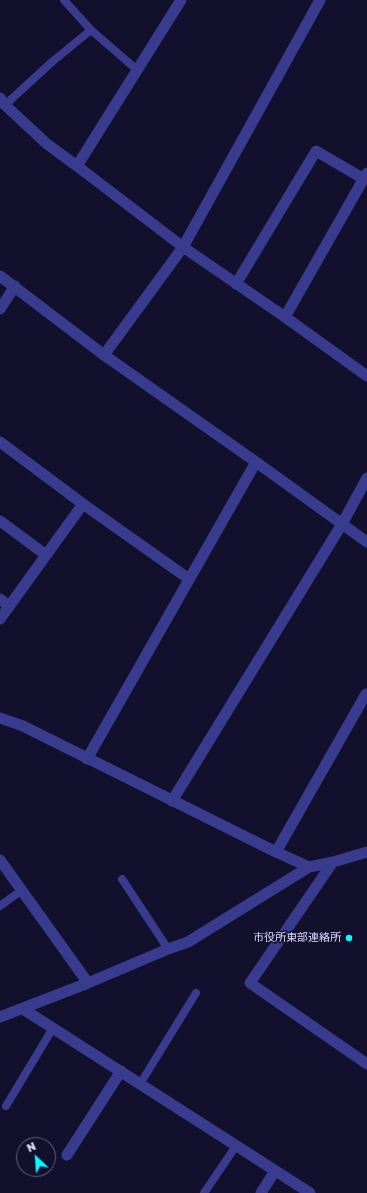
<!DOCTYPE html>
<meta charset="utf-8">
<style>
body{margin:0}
#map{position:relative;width:367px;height:1193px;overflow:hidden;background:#13102d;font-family:"Golos Text",sans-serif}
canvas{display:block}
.north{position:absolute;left:16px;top:1137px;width:40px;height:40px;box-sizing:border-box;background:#13102d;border:1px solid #646281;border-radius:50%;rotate:335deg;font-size:11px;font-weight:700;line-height:16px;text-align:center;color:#dddcff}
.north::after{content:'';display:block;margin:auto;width:14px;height:18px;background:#08f9ff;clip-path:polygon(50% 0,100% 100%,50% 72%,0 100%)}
</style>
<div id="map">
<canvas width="367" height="1193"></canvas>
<div class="north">N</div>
</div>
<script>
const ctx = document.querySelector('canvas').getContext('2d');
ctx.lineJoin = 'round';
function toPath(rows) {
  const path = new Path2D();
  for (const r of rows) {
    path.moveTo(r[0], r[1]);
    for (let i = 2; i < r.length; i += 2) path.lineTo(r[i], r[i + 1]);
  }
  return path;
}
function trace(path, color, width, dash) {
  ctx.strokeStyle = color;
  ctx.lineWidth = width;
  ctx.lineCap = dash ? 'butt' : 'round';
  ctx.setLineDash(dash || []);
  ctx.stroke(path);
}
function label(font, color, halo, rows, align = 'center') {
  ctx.font = font + ' "Golos Text","Noto Sans JP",sans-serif';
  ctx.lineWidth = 3;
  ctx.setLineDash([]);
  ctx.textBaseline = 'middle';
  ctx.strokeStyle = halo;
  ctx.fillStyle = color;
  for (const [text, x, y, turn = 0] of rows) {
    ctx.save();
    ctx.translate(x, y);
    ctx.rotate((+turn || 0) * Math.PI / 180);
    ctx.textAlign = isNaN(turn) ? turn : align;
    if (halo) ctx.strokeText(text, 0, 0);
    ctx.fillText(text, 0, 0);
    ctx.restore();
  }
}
const service = toPath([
 [64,0,91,30],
 [5,105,53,61,91,30,136,69],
 [122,879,168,949],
 [0,906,22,890],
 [140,1084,196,993],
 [6,1106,53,1028],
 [204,1193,236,1146]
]);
const minor = toPath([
 [181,0,77,166,183,247,285,317,367,376],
 [0,98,5,105,47,144,77,166],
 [236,284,316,151,364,179],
 [0,309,15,286],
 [285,317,367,173],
 [104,355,183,247,320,0],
 [0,442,83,504,189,579],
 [0,521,46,555],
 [0,599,9,606],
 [0,619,83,504],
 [0,718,23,726,276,852,309,867],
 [87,759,256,462],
 [276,852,366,694,367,695],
 [0,860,88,983],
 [333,862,250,983,367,1064],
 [23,1009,310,1193],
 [0,1017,88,983,168,949,188,942,309,867,333,862,367,852],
 [67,1155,121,1071],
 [261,1193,275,1171]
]);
const tertiary = toPath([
 [0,276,104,355,256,462,367,542],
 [172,801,342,524,367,478]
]);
const markers = [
 [349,938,4,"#08f9ff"]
];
const poiNames = [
 ["市役所東部連絡所",341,938]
];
trace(service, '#393c8e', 8);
trace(minor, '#393c8e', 11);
trace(tertiary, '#393c8e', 11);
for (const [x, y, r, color] of markers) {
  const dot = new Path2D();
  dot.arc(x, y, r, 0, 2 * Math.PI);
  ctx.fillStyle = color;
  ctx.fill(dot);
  trace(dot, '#13102d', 1.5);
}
label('11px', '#dddcff', '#13102d', poiNames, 'right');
</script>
